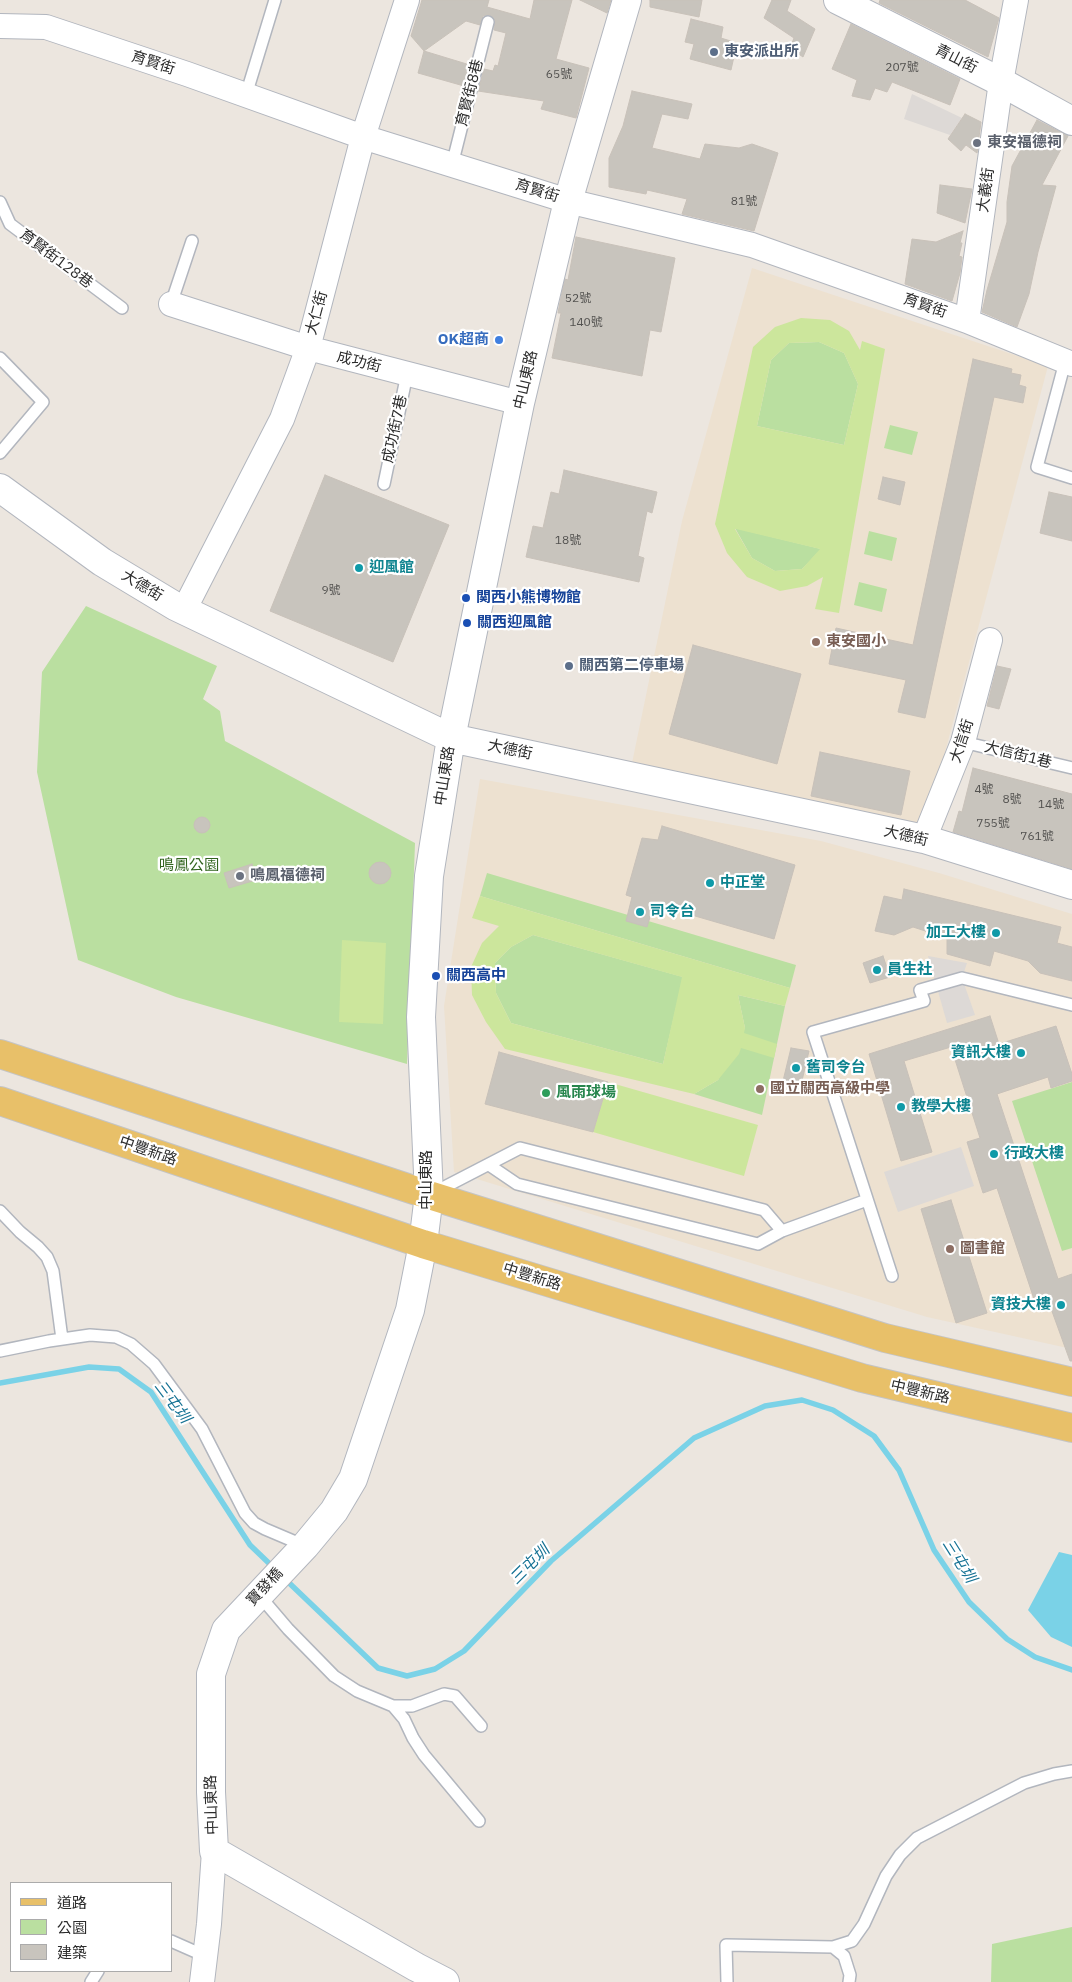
<!DOCTYPE html>
<meta charset="utf-8">
<style>
body{margin:0}
#map{position:relative;width:1072px;height:1982px;overflow:hidden;background:#ece6df;font-family:"IBM Plex Sans","Noto Sans TC",sans-serif}
canvas{display:block}
.legend{position:absolute;left:10px;top:1882px;width:162px;height:90px;box-sizing:border-box;background:#fff;border:1px solid #ababab;margin:0;padding:6px 9px;list-style:none;font-size:15px;color:#2c2c2c}
.legend li{display:flex;align-items:center;gap:10px;height:25px}
.legend b{width:25px;border:1px solid #ababab}
</style>
<div id="map">
<canvas width="1072" height="1982"></canvas>
<ul class="legend">
<li><b style="height:6px;background:#e8c069"></b>道路</li>
<li><b style="height:14px;background:#badfa0"></b>公園</li>
<li><b style="height:14px;background:#c8c4bd"></b>建築</li>
</ul>
</div>
<script>
const ctx = document.querySelector('canvas').getContext('2d');
ctx.lineJoin = 'round';
function fill(path, color) {
  ctx.fillStyle = color;
  ctx.fill(path, 'evenodd');
}
function toPath(rows) {
  const path = new Path2D();
  for (const r of rows) {
    if (r.length === 3) {
      path.moveTo(r[0] + r[2], r[1]);
      path.arc(r[0], r[1], r[2], 0, 2 * Math.PI);
      continue;
    }
    path.moveTo(r[0], r[1]);
    for (let i = 2; i < r.length; i += 2) path.lineTo(r[i], r[i + 1]);
  }
  return path;
}
function trace(path, color, width, dash) {
  ctx.strokeStyle = color;
  ctx.lineWidth = width;
  ctx.lineCap = dash ? 'butt' : 'round';
  ctx.setLineDash(dash || []);
  ctx.stroke(path);
}
function label(font, color, halo, rows, align = 'center') {
  ctx.font = font + ' "IBM Plex Sans","Noto Sans TC",sans-serif';
  ctx.lineWidth = 4.5;
  ctx.setLineDash([]);
  ctx.textBaseline = 'middle';
  ctx.strokeStyle = halo;
  ctx.fillStyle = color;
  for (const [text, x, y, turn = 0] of rows) {
    ctx.save();
    ctx.translate(x, y);
    ctx.rotate((+turn || 0) * Math.PI / 180);
    ctx.textAlign = isNaN(turn) ? turn : align;
    if (halo) ctx.strokeText(text, 0, 0);
    ctx.fillText(text, 0, 0);
    ctx.restore();
  }
}
const education = toPath([
 [752,268,1048,366,924,831,632,763,682,521],
 [480,779,821,841,939,873,1072,914,1072,1349,927,1317,454,1172,444,1006]
]);
const green = toPath([
 [819,342,844,353,858,384,844,445,757,426,771,360,789,343],
 [890,425,918,432,912,455,884,448],
 [735,528,821,549,802,569,775,571,752,558],
 [869,531,897,538,892,561,864,554],
 [859,582,887,589,882,612,854,605],
 [86,606,217,666,203,699,220,711,225,741,415,843,407,1064,176,997,78,960,37,772,42,672],
 [487,873,796,965,790,988,480,896],
 [533,935,683,977,663,1064,511,1023,496,993,495,963,511,947],
 [738,995,785,1006,762,1115,694,1094,718,1080,745,1028],
 [1072,1082,1072,1248,1062,1251,1012,1101],
 [1072,1927,1072,1982,991,1982,992,1944]
]);
const pitch = toPath([
 [801,318,830,320,849,331,860,350,862,341,885,349,839,613,815,609,823,577,807,586,780,591,747,577,727,553,715,524,753,347,775,327],
 [819,342,844,353,858,384,844,445,757,426,771,360,789,343],
 [735,529,736,529,820,549,802,569,775,571,752,558],
 [480,896,790,988,785,1006,738,995,745,1028,744,1033,777,1044,774,1058,741,1048,739,1054,718,1080,694,1094,505,1049,486,1022,472,995,471,967,482,943,499,926,472,918],
 [533,935,682,977,663,1064,511,1023,496,993,495,963,511,947],
 [342,940,386,943,383,1024,339,1022],
 [608,1082,758,1125,744,1176,593,1132]
]);
const plaza = toPath([
 [912,94,962,118,950,135,904,119],
 [928,956,967,963,962,978,975,1015,947,1023],
 [961,1147,974,1186,898,1212,884,1172]
]);
const water = toPath([
 [1059,1552,1072,1555,1072,1647,1051,1637,1028,1610]
]);
const stream = toPath([
 [0,1383,89,1367,119,1369,151,1392,250,1545,275,1569],
 [285,1579,378,1668,407,1676,435,1669,464,1651,551,1561,694,1438,765,1406,802,1400,833,1410,874,1436,899,1470,934,1550,969,1602,1007,1639,1035,1657,1072,1670]
]);
const building = toPath([
 [422,0,489,0,487,7,530,19,534,0,572,0,556,59,589,68,576,118,541,109,544,101,478,91,484,69,493,71,495,65,498,66,506,33,494,30,495,20,490,15,483,16,480,25,466,21,424,51,411,36,422,0],
 [580,0,611,0,607,13,580,0],
 [650,0,702,0,699,17,650,7,650,0],
 [772,0,791,0,787,11,815,29,803,57,790,48,794,38,764,18,772,0],
 [880,0,965,0,999,18,988,57,879,3,880,0],
 [691,19,723,27,721,38,737,43,731,70,690,59,694,44,685,42,691,19],
 [851,24,960,79,950,105,892,82,887,92,875,88,870,100,852,96,857,80,832,69,851,24],
 [424,51,470,65,464,86,418,73,424,51],
 [632,91,692,104,688,119,662,114,652,148,700,159,705,144,739,148,752,144,778,153,754,231,682,214,687,199,647,190,646,194,609,187,609,158,623,126,632,91],
 [965,114,981,122,977,153,966,145,961,151,948,139,965,114],
 [1037,120,1068,136,1042,185,1056,186,1038,252,1029,294,1017,327,982,312,987,290,1007,222,1007,202,1012,166,1037,120],
 [940,185,972,189,965,223,937,213,940,185],
 [963,231,960,243,962,243,959,256,962,257,960,273,952,301,905,284,912,239,936,242,963,231],
 [576,237,675,258,661,332,650,330,642,376,552,358,561,313,558,313,561,297,565,279,568,280,576,237],
 [973,359,1012,369,1011,373,1021,375,1019,385,1026,387,1023,403,994,397,925,718,898,712,906,680,829,664,836,628,913,645,973,359],
 [564,470,657,492,652,513,647,511,638,556,644,558,639,582,526,557,533,526,543,528,551,492,559,494,564,470],
 [325,475,449,525,393,662,270,611,325,475],
 [883,477,905,482,900,505,878,499,883,477],
 [1049,492,1072,497,1072,541,1040,533,1049,492],
 [693,645,801,674,777,764,669,734,693,645],
 [997,666,1011,669,999,709,987,706,997,666],
 [820,752,910,771,901,815,811,796,820,752],
 [973,768,1072,794,1072,869,953,832,959,811,962,812,973,768],
 [202,825,8],
 [662,826,795,865,774,939,654,904,647,927,626,921,632,897,626,895,642,838,658,840,662,826],
 [380,873,11],
 [252,864,256,880,229,888,224,873,252,864],
 [904,889,1061,927,1057,943,1072,947,1072,981,1040,973,1028,961,994,951,990,966,947,954,947,938,913,927,894,935,875,931,884,896,902,900,904,889],
 [883,956,890,977,870,983,863,963,883,956],
 [990,1016,999,1044,1056,1026,1072,1074,1072,1081,1051,1088,1048,1077,997,1094,1058,1279,1072,1274,1072,1361,1070,1361,1049,1303,1037,1308,997,1188,983,1193,967,1142,980,1138,951,1047,904,1061,932,1152,901,1161,869,1054,990,1016],
 [791,1048,809,1051,800,1089,782,1085,791,1048],
 [499,1052,608,1082,593,1132,485,1104,499,1052],
 [951,1200,987,1313,956,1323,921,1209,951,1200]
]);
const lane = toPath([
 [246,95,275,0],
 [452,165,488,22],
 [0,202,10,224,122,308],
 [171,304,192,241],
 [0,358,43,402,0,453],
 [1065,362,1037,467,1072,478],
 [384,484,407,374],
 [963,742,1072,768],
 [435,1192,520,1148,764,1210,782,1231,758,1244,517,1184,489,1165],
 [0,1211,20,1232,38,1247,47,1257,53,1271,62,1339],
 [782,1231,867,1200],
 [892,1276,813,1032,924,1001,920,990,962,978,1072,1005],
 [0,1351,49,1341,90,1335,116,1337,131,1344,154,1364,202,1429,245,1513,254,1523,265,1529,305,1546],
 [259,1595,288,1629,334,1676,357,1691,393,1706,404,1719,413,1738,424,1755,479,1821],
 [393,1706,412,1706,444,1694,455,1696,481,1726],
 [171,1941,205,1956],
 [833,1947,844,1956,850,1975,849,1982],
 [91,1982,98,1971],
 [727,1982,726,1945,833,1947,852,1941,864,1924,886,1876,900,1855,917,1838,1024,1783,1054,1774,1072,1771]
]);
const street = toPath([
 [0,26,46,27,187,74,363,137,568,201,752,245,967,321,1072,364],
 [171,304,308,348,520,403],
 [967,321,1001,82,1016,0],
 [184,610,282,419,308,348,363,137,407,0],
 [924,839,963,742,990,640],
 [202,1982,209,1924,214,1851]
]);
const secondary = toPath([
 [838,0,1001,82,1072,121],
 [0,488,102,562,175,606,451,738,924,839,1072,885],
 [445,1982,416,1967,214,1851,211,1792,211,1674,226,1630,305,1546,334,1511,353,1479,410,1310,423,1244,429,1195,421,1017,429,876,451,738,520,403,568,201,627,0]
]);
const primary = toPath([
 [0,1054,429,1195,885,1338,1072,1382],
 [0,1101,423,1244,862,1378,1072,1428]
]);
const markers = [
 [714,52,5,"#5c6f8a"],
 [977,143,5,"#6b7280"],
 [499,340,5,"#3f7fe0"],
 [359,568,5,"#0f9aa8"],
 [466,598,5,"#1a4fb4"],
 [467,623,5,"#1a4fb4"],
 [816,642,5,"#8d6e63"],
 [569,666,5,"#5c6f8a"],
 [240,876,5,"#6b7280"],
 [710,883,5,"#0f9aa8"],
 [640,912,5,"#0f9aa8"],
 [996,933,5,"#0f9aa8"],
 [877,970,5,"#0f9aa8"],
 [436,976,5,"#1a4fb4"],
 [1021,1053,5,"#0f9aa8"],
 [796,1068,5,"#0f9aa8"],
 [760,1089,5,"#8d6e63"],
 [546,1093,5,"#2e9e5b"],
 [901,1107,5,"#0f9aa8"],
 [994,1154,5,"#0f9aa8"],
 [950,1249,5,"#8d6e63"],
 [1061,1305,5,"#0f9aa8"]
];
const numberNames = [
 ["207號",902,68],
 ["65號",559,75],
 ["81號",744,202],
 ["52號",578,299],
 ["140號",586,323],
 ["18號",568,541],
 ["9號",331,591],
 ["4號",984,790],
 ["8號",1012,800],
 ["14號",1051,805],
 ["755號",993,824],
 ["761號",1037,837]
];
const serviceNames = [
 ["東安派出所",724,52],
 ["關西第二停車場",579,666]
];
const streetNames = [
 ["青山街",956,59,27],
 ["育賢街",153,63,18],
 ["育賢街8巷",470,93,-76],
 ["大義街",986,190,-82],
 ["育賢街",537,191,17],
 ["育賢街128巷",56,259,37],
 ["育賢街",925,306,19],
 ["大仁街",317,313,-75],
 ["成功街",359,362,14],
 ["中山東路",526,380,-77],
 ["成功街7巷",395,429,-78],
 ["大德街",142,586,31],
 ["大信街",962,741,-72],
 ["大德街",510,750,12],
 ["大信街1巷",1018,755,14],
 ["中山東路",445,776,-81],
 ["大德街",906,836,13],
 ["中豐新路",148,1151,19],
 ["中山東路",427,1180,-90],
 ["中豐新路",532,1277,17],
 ["中豐新路",920,1392,13],
 ["寶發橋",265,1587,-47],
 ["中山東路",212,1805,-92]
];
const worshipNames = [
 ["東安福德祠",987,143],
 ["鳴鳳福德祠",250,876]
];
const shopNames = [
 ["OK超商",489,340]
];
const cultureNames = [
 ["迎風館",369,568],
 ["中正堂",720,883],
 ["司令台",650,912],
 ["加工大樓",986,933,"right"],
 ["員生社",887,970],
 ["資訊大樓",1011,1053,"right"],
 ["舊司令台",806,1068],
 ["教學大樓",911,1107],
 ["行政大樓",1004,1154],
 ["資技大樓",1051,1305,"right"]
];
const transitNames = [
 ["関西小熊博物館",476,598],
 ["關西迎風館",477,623],
 ["關西高中",446,976]
];
const educationNames = [
 ["東安國小",826,642],
 ["國立關西高級中學",770,1089],
 ["圖書館",960,1249]
];
const parkNames = [
 ["鳴鳳公園",189,866]
];
const leisureNames = [
 ["風雨球場",556,1093]
];
const waterNames = [
 ["三屯圳",172,1402,53],
 ["三屯圳",959,1561,58],
 ["三屯圳",530,1565,-45]
];
fill(education, '#ede1d0');
fill(green, '#badfa0');
fill(pitch, '#cce69c');
fill(plaza, '#ddd9d6');
fill(water, '#7ad2e7');
trace(stream, '#7ad2e7', 5.5);
fill(building, '#c8c4bd');
trace(building, '#c8c1b9', 1);
trace(lane, '#b2b6be', 14);
trace(street, '#b2b6be', 26);
trace(secondary, '#b2b6be', 30);
trace(primary, '#c4c4c4', 30);
trace(lane, '#fff', 11);
trace(street, '#fff', 24);
trace(secondary, '#fff', 28);
trace(primary, '#e8c069', 28);
for (const [x, y, r, color] of markers) {
  const dot = new Path2D();
  dot.arc(x, y, r, 0, 2 * Math.PI);
  ctx.fillStyle = color;
  ctx.fill(dot);
  trace(dot, '#fff', 2);
}
label('12px', '#535250', null, numberNames);
label('bold 15px', '#4e5e75', '#fff', serviceNames, 'left');
label('15px', '#2c2c2c', '#fff', streetNames);
label('bold 15px', '#5b616d', '#fff', worshipNames, 'left');
label('bold 15px', '#366cbe', '#fff', shopNames, 'right');
label('bold 15px', '#0d838f', '#fff', cultureNames, 'left');
label('bold 15px', '#164399', '#fff', transitNames, 'left');
label('bold 15px', '#785e54', '#fff', educationNames, 'left');
label('15px', '#336520', '#fff', parkNames);
label('bold 15px', '#27864d', '#fff', leisureNames, 'left');
label('italic 16px', '#177395', '#fff', waterNames);
</script>
